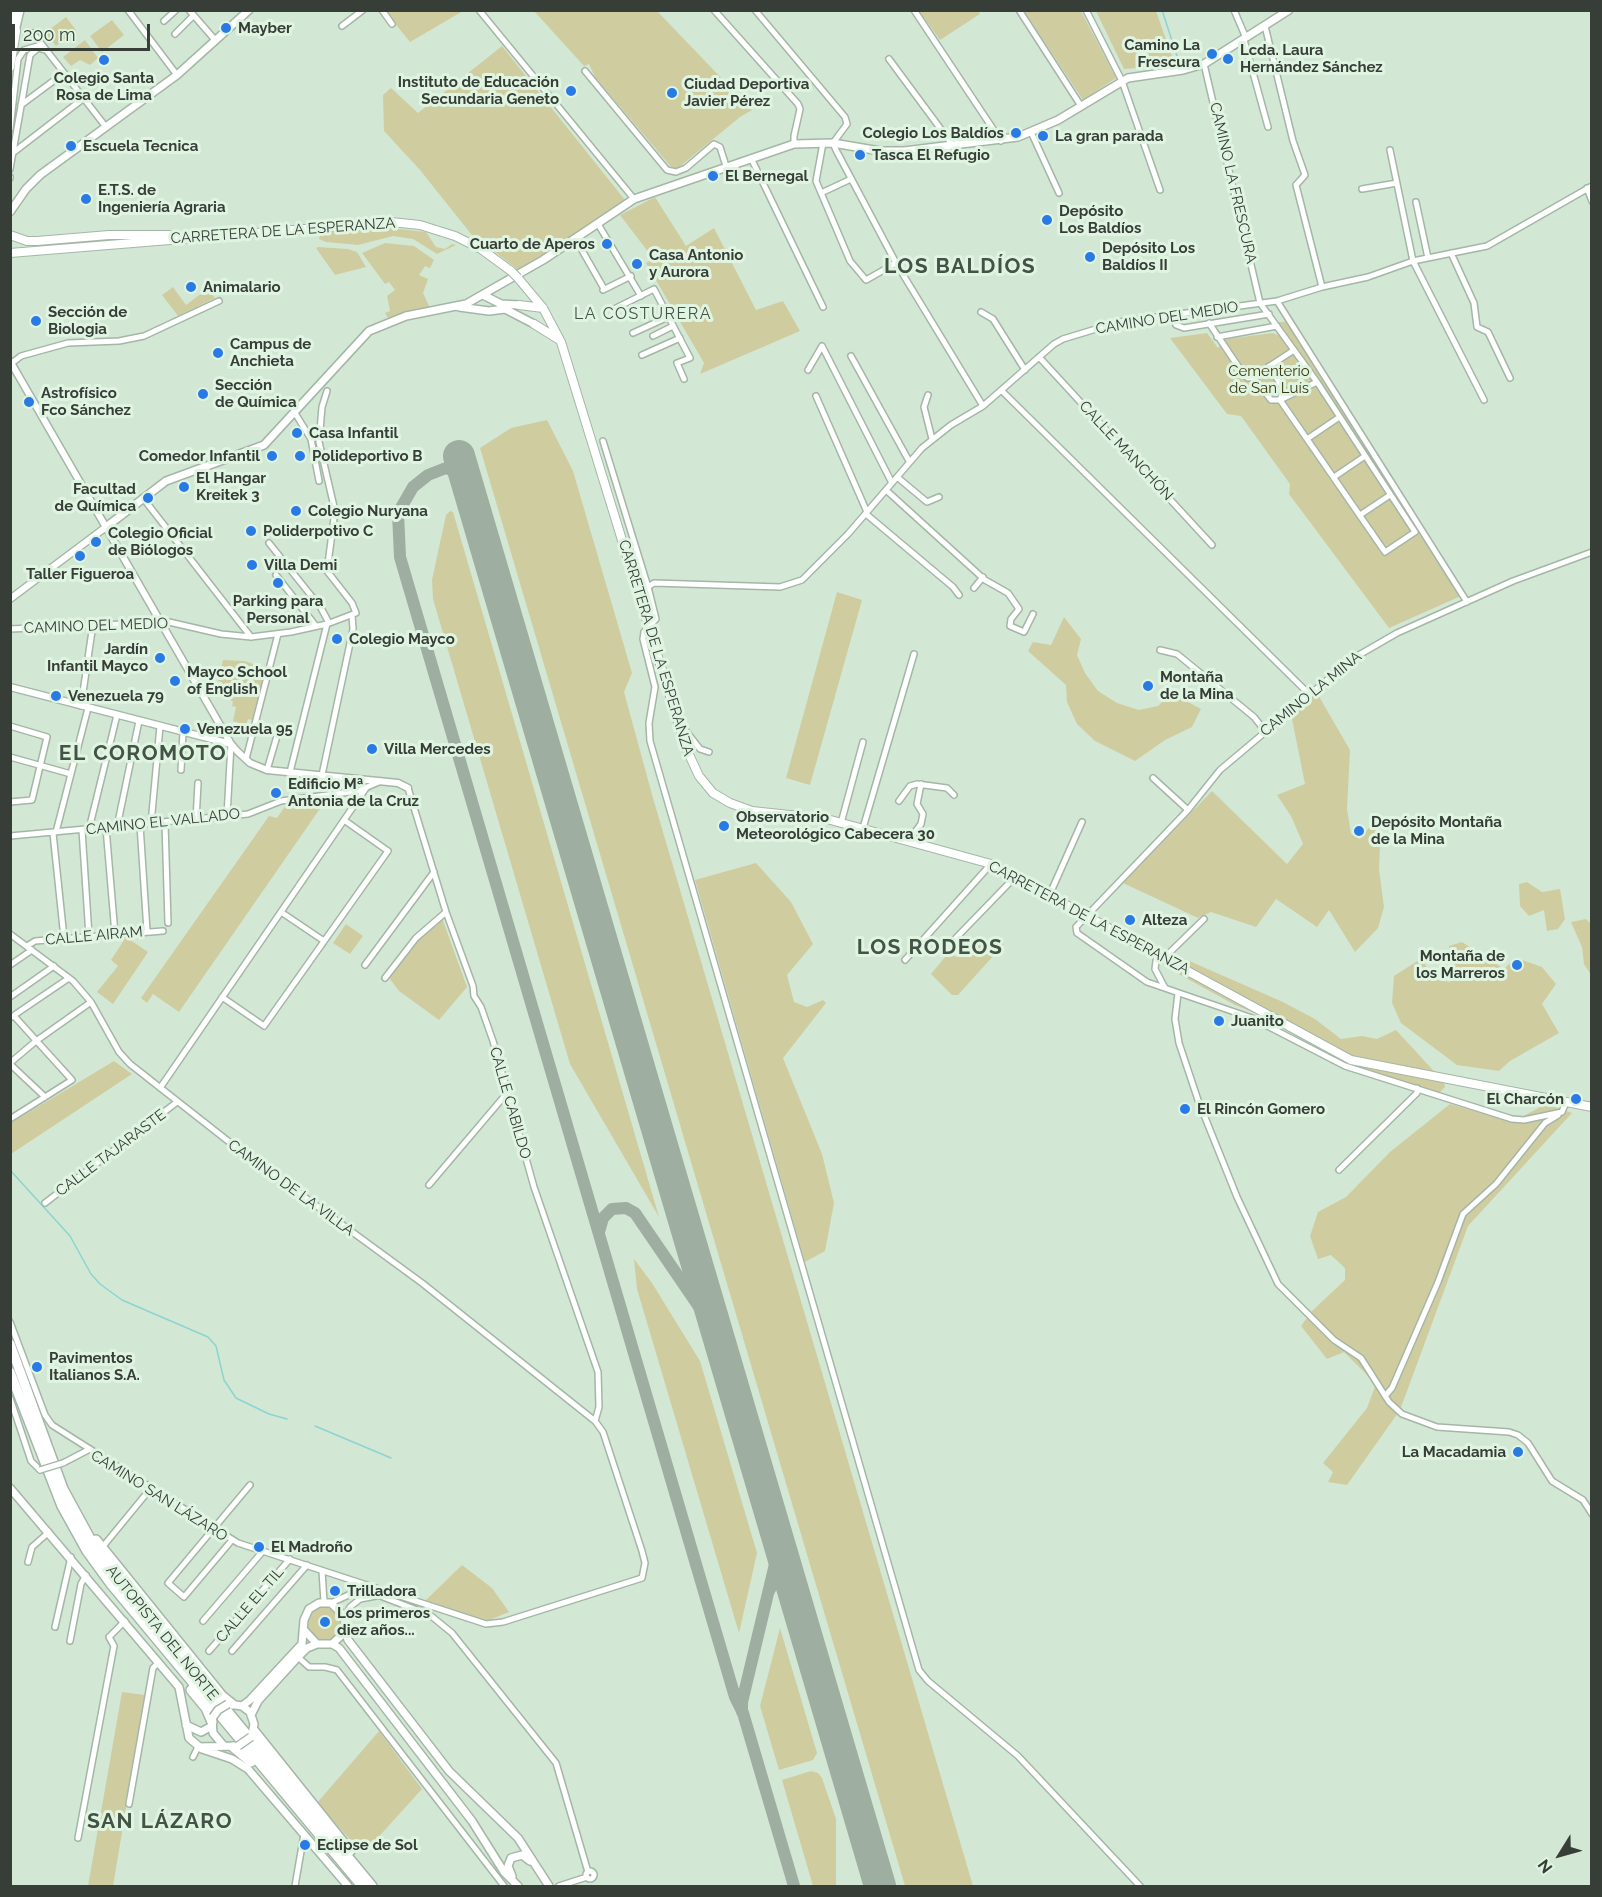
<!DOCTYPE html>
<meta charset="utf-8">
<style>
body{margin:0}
#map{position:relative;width:1602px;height:1897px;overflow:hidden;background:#d3e7d5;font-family:Raleway,sans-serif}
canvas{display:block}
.frame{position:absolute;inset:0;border:12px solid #363e37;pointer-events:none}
.north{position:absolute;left:1530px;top:1825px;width:60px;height:60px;-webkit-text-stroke:4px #e0f4e2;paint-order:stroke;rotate:233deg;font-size:16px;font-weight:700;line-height:24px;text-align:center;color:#363e37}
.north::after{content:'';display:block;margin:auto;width:21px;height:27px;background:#363e37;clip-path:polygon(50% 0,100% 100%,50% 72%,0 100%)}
.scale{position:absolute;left:12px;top:24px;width:138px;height:27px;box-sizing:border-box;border:3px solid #363e37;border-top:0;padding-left:8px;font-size:18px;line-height:21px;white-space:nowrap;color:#363e37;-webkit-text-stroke:4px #e0f4e2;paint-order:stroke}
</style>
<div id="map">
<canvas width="1602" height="1897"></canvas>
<div class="frame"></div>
<div class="north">N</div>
<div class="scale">200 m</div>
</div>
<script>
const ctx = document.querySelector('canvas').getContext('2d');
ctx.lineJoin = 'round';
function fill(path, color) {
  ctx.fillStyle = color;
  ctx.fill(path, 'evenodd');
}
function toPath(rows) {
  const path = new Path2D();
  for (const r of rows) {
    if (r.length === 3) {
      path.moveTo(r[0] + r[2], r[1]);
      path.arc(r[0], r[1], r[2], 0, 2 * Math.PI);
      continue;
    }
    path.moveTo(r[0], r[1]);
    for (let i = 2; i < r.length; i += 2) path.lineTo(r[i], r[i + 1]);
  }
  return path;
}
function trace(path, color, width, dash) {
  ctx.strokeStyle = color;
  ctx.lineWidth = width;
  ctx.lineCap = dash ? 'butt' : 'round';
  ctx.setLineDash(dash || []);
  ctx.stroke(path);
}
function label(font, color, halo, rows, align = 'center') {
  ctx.font = font + ' Raleway,sans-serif';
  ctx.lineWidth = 6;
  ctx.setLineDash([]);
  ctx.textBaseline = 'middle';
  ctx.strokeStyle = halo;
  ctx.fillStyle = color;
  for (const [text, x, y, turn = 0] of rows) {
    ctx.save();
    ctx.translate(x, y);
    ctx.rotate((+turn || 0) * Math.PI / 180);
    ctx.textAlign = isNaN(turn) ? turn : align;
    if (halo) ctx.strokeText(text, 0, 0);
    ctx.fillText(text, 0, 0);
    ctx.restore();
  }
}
const green = toPath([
 [385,11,463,11,410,42],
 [534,11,657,11,752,110,740,117,678,168,672,168,595,77,589,64,584,66],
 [919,11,978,11,980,14,940,40],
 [1024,11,1081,11,1116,78,1083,100],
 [1096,11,1156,11,1175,65,1124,69],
 [66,17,76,30,56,46,45,33],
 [112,20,124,35,102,52,90,36],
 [85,40,98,58,90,65,80,60,71,66,63,57],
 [502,46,625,200,520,271,471,234,420,170,384,131,383,95,391,88,418,113],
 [655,197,686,246,714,228,756,310,783,301,800,331,700,374,704,363,646,263,651,260,649,253,620,215],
 [371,226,426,232,436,247,445,249,452,244,456,245,437,254,413,239,393,236,358,245,326,242,319,239,322,230],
 [385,243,414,246,434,260,430,268,425,266,419,275,428,279,423,293,430,308,388,318,385,313,390,311,387,296,395,290,389,282,385,284,362,253],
 [318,247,348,249,357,252,366,267,335,275,316,248],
 [173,287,186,305,207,289,215,298,178,316,162,295],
 [1287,321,1461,596,1389,628,1289,494,1290,484,1241,416,1227,414,1170,338,1207,333,1218,348,1226,339,1273,333,1278,335,1283,331,1277,323],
 [547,420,573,471,632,673,624,692,653,798,973,1886,905,1886,480,448,511,428],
 [450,511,453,512,659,1217,570,1064,433,599,432,580,446,515],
 [837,592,862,600,810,785,786,778],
 [1064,617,1081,639,1077,655,1085,673,1098,691,1117,703,1139,710,1158,706,1171,693,1201,709,1192,727,1165,740,1135,761,1095,741,1077,724,1067,702,1066,685,1028,651,1033,642,1051,645],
 [223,660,244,661,266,668,252,720,248,719,246,725,233,721,236,707,232,706,233,702,226,695,228,692,224,690,222,682,218,681],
 [1317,693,1350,750,1347,809,1351,834,1360,839,1371,825,1383,837,1380,847,1379,869,1384,907,1378,928,1355,952,1329,910,1317,927,1276,899,1256,927,1211,912,1198,918,1123,883,1212,791,1287,864,1303,844,1291,816,1277,795,1305,784,1291,714],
 [328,797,179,1012,153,994,147,1003,141,998,269,816,277,818,288,802],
 [756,863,791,902,813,944,787,975,794,1002,807,1007,823,1000,826,1003,783,1058,822,1154,834,1203,825,1251,805,1262,695,880],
 [1527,882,1542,892,1560,889,1565,919,1558,929,1547,931,1544,910,1529,916,1520,906,1519,884],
 [442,918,467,987,439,1020,399,991,390,979,390,974,413,945],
 [1586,919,1591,924,1591,975,1584,964,1582,947,1571,922],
 [346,924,363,936,350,954,333,943],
 [126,937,148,952,113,1004,97,992,118,966,111,960],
 [974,939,983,944,993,939,1004,944,958,995,952,995,931,974,950,951,956,957],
 [1462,942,1504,969,1510,963,1522,960,1542,967,1556,984,1542,1004,1559,1033,1510,1061,1499,1071,1457,1065,1401,1023,1392,1003,1394,976,1422,958,1428,970,1425,978,1450,982,1449,946],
 [1178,956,1283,1002,1315,1019,1341,1039,1362,1036,1377,1039,1396,1030,1444,1082,1445,1087,1437,1095,1351,1064,1342,1053,1304,1033,1235,1005,1175,972],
 [114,1061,132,1074,11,1154,11,1123],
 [1450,1104,1512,1122,1546,1104,1572,1113,1468,1226,1400,1410,1347,1485,1328,1482,1333,1472,1323,1463,1367,1408,1376,1384,1344,1352,1327,1359,1301,1326,1312,1311,1345,1280,1345,1268,1331,1255,1318,1259,1310,1236,1318,1212,1346,1197,1390,1152],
 [634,1259,652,1283,700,1361,757,1553,739,1633,637,1289],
 [462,1565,492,1588,509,1612,487,1621,425,1601],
 [325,1624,18],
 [780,1628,817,1753,813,1760,779,1770,760,1706],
 [122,1692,145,1695,113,1886,88,1886],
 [379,1731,422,1789,363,1854,317,1803],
 [811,1771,818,1773,822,1778,836,1819,836,1886,813,1886,782,1780]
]);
const stream = toPath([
 [1162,10,1179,62],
 [10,1170,70,1236,91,1274,100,1284,122,1300,208,1337,216,1346,224,1380,236,1398,269,1414,287,1419],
 [315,1426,391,1458]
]);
const taxiway = toPath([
 [467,484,461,473,446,468,428,475,413,487,398,513,400,557,735,1697,743,1713,794,1886],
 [599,1232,603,1218,612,1209,626,1208,635,1213,717,1333],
 [769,1591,772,1585,783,1582,793,1592],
 [742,1712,742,1702,776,1560,771,1517]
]);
const runway = toPath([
 [459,456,880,1886]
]);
const minor = toPath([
 [128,10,177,75],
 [189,10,216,41],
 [382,10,392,24],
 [479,10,634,199],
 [714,10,798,104,800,109,794,136,794,144],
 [755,10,845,117,847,124,833,143,836,150,896,263,983,406],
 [914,10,1001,141],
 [1019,10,1081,106],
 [1086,10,1122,81,1160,190],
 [1234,10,1246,38],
 [164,21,176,10],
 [342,26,363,10],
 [1265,26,1293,141,1305,175,1296,185,1322,287],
 [33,33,106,127],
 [175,34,193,16],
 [1244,40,1268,127],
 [889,59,954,147],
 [1204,64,1260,303,1317,382,1415,532,1385,552,1280,400],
 [585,71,667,170,676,172,686,168,714,144,720,147,726,166],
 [21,105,64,73],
 [10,129,18,59,24,50,41,45],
 [1031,132,1059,193],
 [823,143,816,181,850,261,866,280,896,263],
 [1390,150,1413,261,1484,400],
 [14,152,84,98],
 [751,158,823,307],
 [10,169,30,55,38,48,46,50],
 [10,177,10,178],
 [1587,188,1592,201],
 [1362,189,1397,183],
 [821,193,851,179],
 [1416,202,1428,258],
 [598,224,641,296],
 [575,238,603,287],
 [1451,253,1474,303,1477,327,1488,332,1510,378],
 [603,290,631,276],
 [1277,301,1467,602],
 [616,308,654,289,690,358,677,363,684,379],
 [981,312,993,319,1025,370],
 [1171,315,1176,325,1184,328,1269,314],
 [1209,323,1244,375,1248,378,1253,377,1271,400,1280,400,1317,382],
 [633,333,668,317],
 [653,336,673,326],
 [1217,337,1277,326],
 [642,355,680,338],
 [851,356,909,461],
 [1039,357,1212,545],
 [12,363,21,356,68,343,119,341,144,336,219,301],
 [1269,366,1284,390,1280,400],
 [808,370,822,346,892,483],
 [1253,377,1294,350],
 [1002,391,1310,695],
 [928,395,924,407,932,439],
 [816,396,867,512],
 [295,413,311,439,319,481],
 [1307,439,1338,418],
 [603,441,648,587],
 [897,477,927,502,939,497],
 [1334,477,1365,456],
 [886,490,985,580,1008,593,1019,609,1011,619,1010,626,1024,632,1033,614],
 [143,498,251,637],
 [866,514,953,587,959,595],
 [1360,515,1390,495],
 [269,543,321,608,329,623],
 [276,575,316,626],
 [974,588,983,577],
 [10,629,169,622,221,634,251,637,291,632,327,624,356,613,352,603,327,571,335,511,319,442,322,407,327,391],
 [1160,650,1177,654,1254,717,1265,731],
 [81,706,93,624],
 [10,726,47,737,32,800,10,802],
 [681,731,686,731,700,749,709,752],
 [10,757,71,774],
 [246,759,278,634],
 [181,770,183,732],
 [267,770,277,736],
 [290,772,327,624],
 [322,775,353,629,352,615],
 [1153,778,1188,810],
 [408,788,446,912,473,986,474,996,481,1007,493,1041,534,1187,598,1372,599,1407,595,1421],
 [899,801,910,786,917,784,947,788,954,795],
 [227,816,231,744],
 [196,820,198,783],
 [165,823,168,923],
 [841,823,863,742],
 [151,824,160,726],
 [140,825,147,931],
 [117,827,139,721],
 [106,828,115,934],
 [863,828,914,654],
 [89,829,117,715],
 [82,830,89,936],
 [56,832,88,708],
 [53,833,64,938],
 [10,836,248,814,281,801,358,791,381,781],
 [909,840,921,824,923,814,917,804,921,784],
 [1049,896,1082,822],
 [281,912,324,941],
 [10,934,73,981,91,1002,119,1052,130,1064,228,1141,422,1283,595,1421,603,1432,642,1551,645,1563,642,1578,503,1622,486,1624,238,1543,52,1425,45,1415,10,1322],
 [954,940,1015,877],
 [27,946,35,941,163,931],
 [1157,954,1155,969,1165,988],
 [1164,958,1204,919],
 [905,960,991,864],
 [10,965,32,950],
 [365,965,434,872],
 [385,978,416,938,446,912],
 [1178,993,1175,1019,1179,1043,1198,1100,1237,1197,1278,1284,1334,1340,1361,1358,1389,1402,1402,1414,1437,1427,1509,1432,1518,1435,1528,1443,1552,1481,1583,1500,1592,1514],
 [10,997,54,966],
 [222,997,264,1026,388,851,344,820],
 [10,1018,69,978],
 [10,1063,36,1041,91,1002],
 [10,1064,45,1097],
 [160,1088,366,788],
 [1566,1102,1562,1112,1524,1120,1512,1119,1345,1066,1252,1018,1147,982,1077,933,1076,927,1188,810,1220,770,1352,659,1397,633,1513,581,1592,552],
 [10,1119,72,1080,14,1016],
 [1339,1170,1417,1093,1417,1088],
 [429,1185,507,1093],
 [45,1203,177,1102],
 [1385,1396,1392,1388,1438,1282,1463,1214,1496,1184,1545,1123,1558,1115],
 [10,1398,31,1461,40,1470],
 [63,1463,90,1449],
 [232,1540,184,1597,168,1583,250,1485],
 [105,1544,151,1488],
 [28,1562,32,1547,49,1532],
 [322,1571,324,1602],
 [331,1603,355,1592,370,1592,430,1615,452,1633,556,1763,588,1872],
 [345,1617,350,1607,360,1599,376,1596],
 [203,1621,263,1551],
 [55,1627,71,1557],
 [70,1641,81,1584,86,1575],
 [209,1651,290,1559],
 [232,1651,307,1565],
 [298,1657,309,1667,325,1667,337,1670,504,1886],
 [193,1757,198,1747],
 [129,1804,153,1668,159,1662],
 [78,1838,113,1651,114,1646,109,1637,125,1621],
 [590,1875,4],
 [295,1886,304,1834],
 [559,1886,587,1877],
 [1140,1886,1018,1756,928,1681,919,1670,650,741,649,723,655,687,643,639,644,632,656,619,648,587,654,583,780,587,802,580,848,534,922,448,951,425,983,406,1054,344,1063,339,1119,322,1277,301,1322,287,1368,277,1413,261,1487,246,1592,186]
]);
const tertiary = toPath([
 [10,361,231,744,238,752,250,763,267,770,398,783,408,788],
 [10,599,106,527],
 [10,687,231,744]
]);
const secondary = toPath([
 [14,36,20,10],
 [10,212,26,189,40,175,177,75,249,10],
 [483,295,501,304,519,305],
 [459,307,489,311,505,309,534,324],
 [106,527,166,481,264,445,369,331,406,316,466,304,543,260,634,199,794,144,833,143,880,151,904,151,1018,137,1058,120,1128,78,1183,70,1204,64,1289,10],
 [10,1488,179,1687,189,1738,202,1749,232,1759,248,1769,348,1886],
 [345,1632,348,1640,449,1771,518,1838,549,1886],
 [332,1644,339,1648,472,1821,504,1872,518,1886],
 [228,1704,242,1706,250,1712,254,1724,252,1735],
 [242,1706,250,1700,302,1644,304,1620,309,1609,319,1603,331,1603,345,1617,345,1632,332,1644,317,1644,305,1631],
 [251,1715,258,1701,298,1657,307,1648,317,1644],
 [212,1720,213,1733,223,1745],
 [186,1725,201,1732,212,1726],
 [198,1747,237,1746],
 [512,1876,508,1866,511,1858,522,1855,530,1861]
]);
const primary = toPath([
 [10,67,16,31],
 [10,235,27,241,37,241,109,235,169,235],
 [10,253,391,222,420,225,455,236,481,249,511,271],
 [518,278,543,308,561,342,686,748,699,776,713,793,730,803,752,811,827,819,991,864,1351,1060,1592,1107],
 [519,305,543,308],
 [534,324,558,339]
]);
const motorway = toPath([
 [10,21,13,10],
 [10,1344,63,1489,100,1557,372,1886],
 [10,1372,62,1506,87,1551,111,1584,362,1886],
 [96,1540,222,1696,232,1704],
 [191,1690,206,1708,212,1722],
 [254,1731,350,1851],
 [233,1747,251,1762]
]);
const minorBridge = toPath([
 [40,1470,63,1463]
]);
const secondaryBridge = toPath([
 [213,1717,218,1710,228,1704],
 [238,1746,251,1737]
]);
const primaryBridge = toPath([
 [511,271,518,278]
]);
const markers = [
 [226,28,6,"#297ae5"],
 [1212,54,6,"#297ae5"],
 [1228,59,6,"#297ae5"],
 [104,60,6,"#297ae5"],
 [571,91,6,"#297ae5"],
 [672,93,6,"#297ae5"],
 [1016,133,6,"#297ae5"],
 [1043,136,6,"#297ae5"],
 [71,146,6,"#297ae5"],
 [860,155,6,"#297ae5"],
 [713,176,6,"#297ae5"],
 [86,199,6,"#297ae5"],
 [1047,220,6,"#297ae5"],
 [607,244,6,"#297ae5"],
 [1090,257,6,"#297ae5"],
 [637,264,6,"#297ae5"],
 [191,287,6,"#297ae5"],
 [36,321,6,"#297ae5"],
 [218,353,6,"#297ae5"],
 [203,394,6,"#297ae5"],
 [29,402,6,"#297ae5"],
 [297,433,6,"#297ae5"],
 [272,456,6,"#297ae5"],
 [300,456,6,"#297ae5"],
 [184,487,6,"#297ae5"],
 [148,498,6,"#297ae5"],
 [296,511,6,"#297ae5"],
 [251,531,6,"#297ae5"],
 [96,542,6,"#297ae5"],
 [80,556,6,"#297ae5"],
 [252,565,6,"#297ae5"],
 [278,583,6,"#297ae5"],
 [337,639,6,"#297ae5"],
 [160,658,6,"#297ae5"],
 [175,681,6,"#297ae5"],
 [1148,686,6,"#297ae5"],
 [56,696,6,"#297ae5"],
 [185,729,6,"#297ae5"],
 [372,749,6,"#297ae5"],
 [276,793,6,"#297ae5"],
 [724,826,6,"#297ae5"],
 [1359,831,6,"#297ae5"],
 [1130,920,6,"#297ae5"],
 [1517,965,6,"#297ae5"],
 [1219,1021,6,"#297ae5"],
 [1576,1099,6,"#297ae5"],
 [1185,1109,6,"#297ae5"],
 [37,1367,6,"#297ae5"],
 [1518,1452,6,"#297ae5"],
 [259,1547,6,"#297ae5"],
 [335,1591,6,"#297ae5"],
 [325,1622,6,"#297ae5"],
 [305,1845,6,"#297ae5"]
];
const poiNames = [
 ["Mayber",238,28],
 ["Camino La",1200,45,"right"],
 ["Frescura",1200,62,"right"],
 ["Lcda. Laura",1240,50],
 ["Hernández Sánchez",1240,67],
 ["Colegio Santa",104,78,"center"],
 ["Rosa de Lima",104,95,"center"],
 ["Instituto de Educación",559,82,"right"],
 ["Secundaria Geneto",559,99,"right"],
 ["Ciudad Deportiva",684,84],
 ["Javier Pérez",684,101],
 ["Colegio Los Baldíos",1004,133,"right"],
 ["La gran parada",1055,136],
 ["Escuela Tecnica",83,146],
 ["Tasca El Refugio",872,155],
 ["El Bernegal",725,176],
 ["E.T.S. de",98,190],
 ["Ingeniería Agraria",98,207],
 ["Depósito",1059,211],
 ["Los Baldíos",1059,228],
 ["Cuarto de Aperos",595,244,"right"],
 ["Depósito Los",1102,248],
 ["Baldíos II",1102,265],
 ["Casa Antonio",649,255],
 ["y Aurora",649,272],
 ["Animalario",203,287],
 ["Sección de",48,312],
 ["Biologia",48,329],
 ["Campus de",230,344],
 ["Anchieta",230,361],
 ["Sección",215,385],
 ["de Química",215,402],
 ["Astrofísico",41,393],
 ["Fco Sánchez",41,410],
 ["Casa Infantil",309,433],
 ["Comedor Infantil",260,456,"right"],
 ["Polideportivo B",312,456],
 ["El Hangar",196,478],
 ["Kreitek 3",196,495],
 ["Facultad",136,489,"right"],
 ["de Química",136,506,"right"],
 ["Colegio Nuryana",308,511],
 ["Poliderpotivo C",263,531],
 ["Colegio Oficial",108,533],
 ["de Biólogos",108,550],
 ["Villa Demi",264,565],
 ["Taller Figueroa",80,574,"center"],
 ["Parking para",278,601,"center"],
 ["Personal",278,618,"center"],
 ["Colegio Mayco",349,639],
 ["Jardín",148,649,"right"],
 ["Infantil Mayco",148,666,"right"],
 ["Mayco School",187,672],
 ["of English",187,689],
 ["Montaña",1160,677],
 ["de la Mina",1160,694],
 ["Venezuela 79",68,696],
 ["Venezuela 95",197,729],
 ["Villa Mercedes",384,749],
 ["Edificio Mª",288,784],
 ["Antonia de la Cruz",288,801],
 ["Observatorio",736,817],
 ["Meteorológico Cabecera 30",736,834],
 ["Depósito Montaña",1371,822],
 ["de la Mina",1371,839],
 ["Alteza",1142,920],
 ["Montaña de",1505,956,"right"],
 ["los Marreros",1505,973,"right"],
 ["Juanito",1231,1021],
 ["El Charcón",1564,1099,"right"],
 ["El Rincón Gomero",1197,1109],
 ["Pavimentos",49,1358],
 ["Italianos S.A.",49,1375],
 ["La Macadamia",1506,1452,"right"],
 ["El Madroño",271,1547],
 ["Trilladora",347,1591],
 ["Los primeros",337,1613],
 ["diez años...",337,1630],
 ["Eclipse de Sol",317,1845]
];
const streetNames = [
 ["CAMINO LA FRESCURA",1233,183,77],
 ["CARRETERA DE LA ESPERANZA",283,231,-4],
 ["CAMINO DEL MEDIO",1167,318,-9],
 ["CALLE MANCHÓN",1126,451,47],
 ["CAMINO DEL MEDIO",96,626,-2],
 ["CARRETERA DE LA ESPERANZA",656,648,73],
 ["CAMINO LA MINA",1311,694,-39],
 ["CAMINO EL VALLADO",163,822,-6],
 ["CARRETERA DE LA ESPERANZA",1089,918,28],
 ["CALLE AIRAM",94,936,-5],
 ["CALLE CABILDO",510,1103,74],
 ["CALLE TAJARASTE",111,1153,-37],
 ["CAMINO DE LA VILLA",291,1188,36],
 ["CAMINO SAN LÁZARO",159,1496,32],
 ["CALLE EL TIL",250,1605,-49],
 ["AUTOPISTA DEL NORTE",162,1633,51]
];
const parkNames = [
 ["Cementerio",1269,371],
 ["de San Luís",1269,388]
];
const neighbourhoodNames = [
 ["LA COSTURERA",643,314]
];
const districtNames = [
 ["LOS BALDÍOS",960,267],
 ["EL COROMOTO",143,754],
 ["LOS RODEOS",930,948],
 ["SAN LÁZARO",160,1822]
];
fill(green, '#cfcda0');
trace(stream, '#8cd4d1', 1.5);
trace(taxiway, '#9eaea0', 12);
trace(runway, '#9eaea0', 32);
trace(minor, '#a4b7a7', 8);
trace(tertiary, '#a4b7a7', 9);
trace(secondary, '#a4b7a7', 10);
trace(primary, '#a4b7a7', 10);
trace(motorway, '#a4b7a7', 12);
trace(minor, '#fff', 5);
trace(tertiary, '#fff', 6);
trace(secondary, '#fff', 7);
trace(primary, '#fff', 8);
trace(motorway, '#fff', 9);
trace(minorBridge, '#a4b7a7', 8, []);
trace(secondaryBridge, '#a4b7a7', 10, []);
trace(primaryBridge, '#a4b7a7', 10, []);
trace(minorBridge, '#fff', 5);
trace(secondaryBridge, '#fff', 7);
trace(primaryBridge, '#fff', 8);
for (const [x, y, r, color] of markers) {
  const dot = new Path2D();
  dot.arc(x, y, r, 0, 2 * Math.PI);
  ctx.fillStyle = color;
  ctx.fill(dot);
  trace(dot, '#e0f4e2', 2);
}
label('bold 15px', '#363e37', '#e0f4e2', poiNames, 'left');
label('15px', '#363e37', '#e0f4e2', streetNames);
label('15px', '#3c390d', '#e0f4e2', parkNames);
ctx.letterSpacing = '1.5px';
label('16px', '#435446', '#e0f4e2', neighbourhoodNames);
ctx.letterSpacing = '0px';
ctx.letterSpacing = '1.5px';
label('bold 21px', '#435446', '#e0f4e2', districtNames);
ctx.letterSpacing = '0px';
</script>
